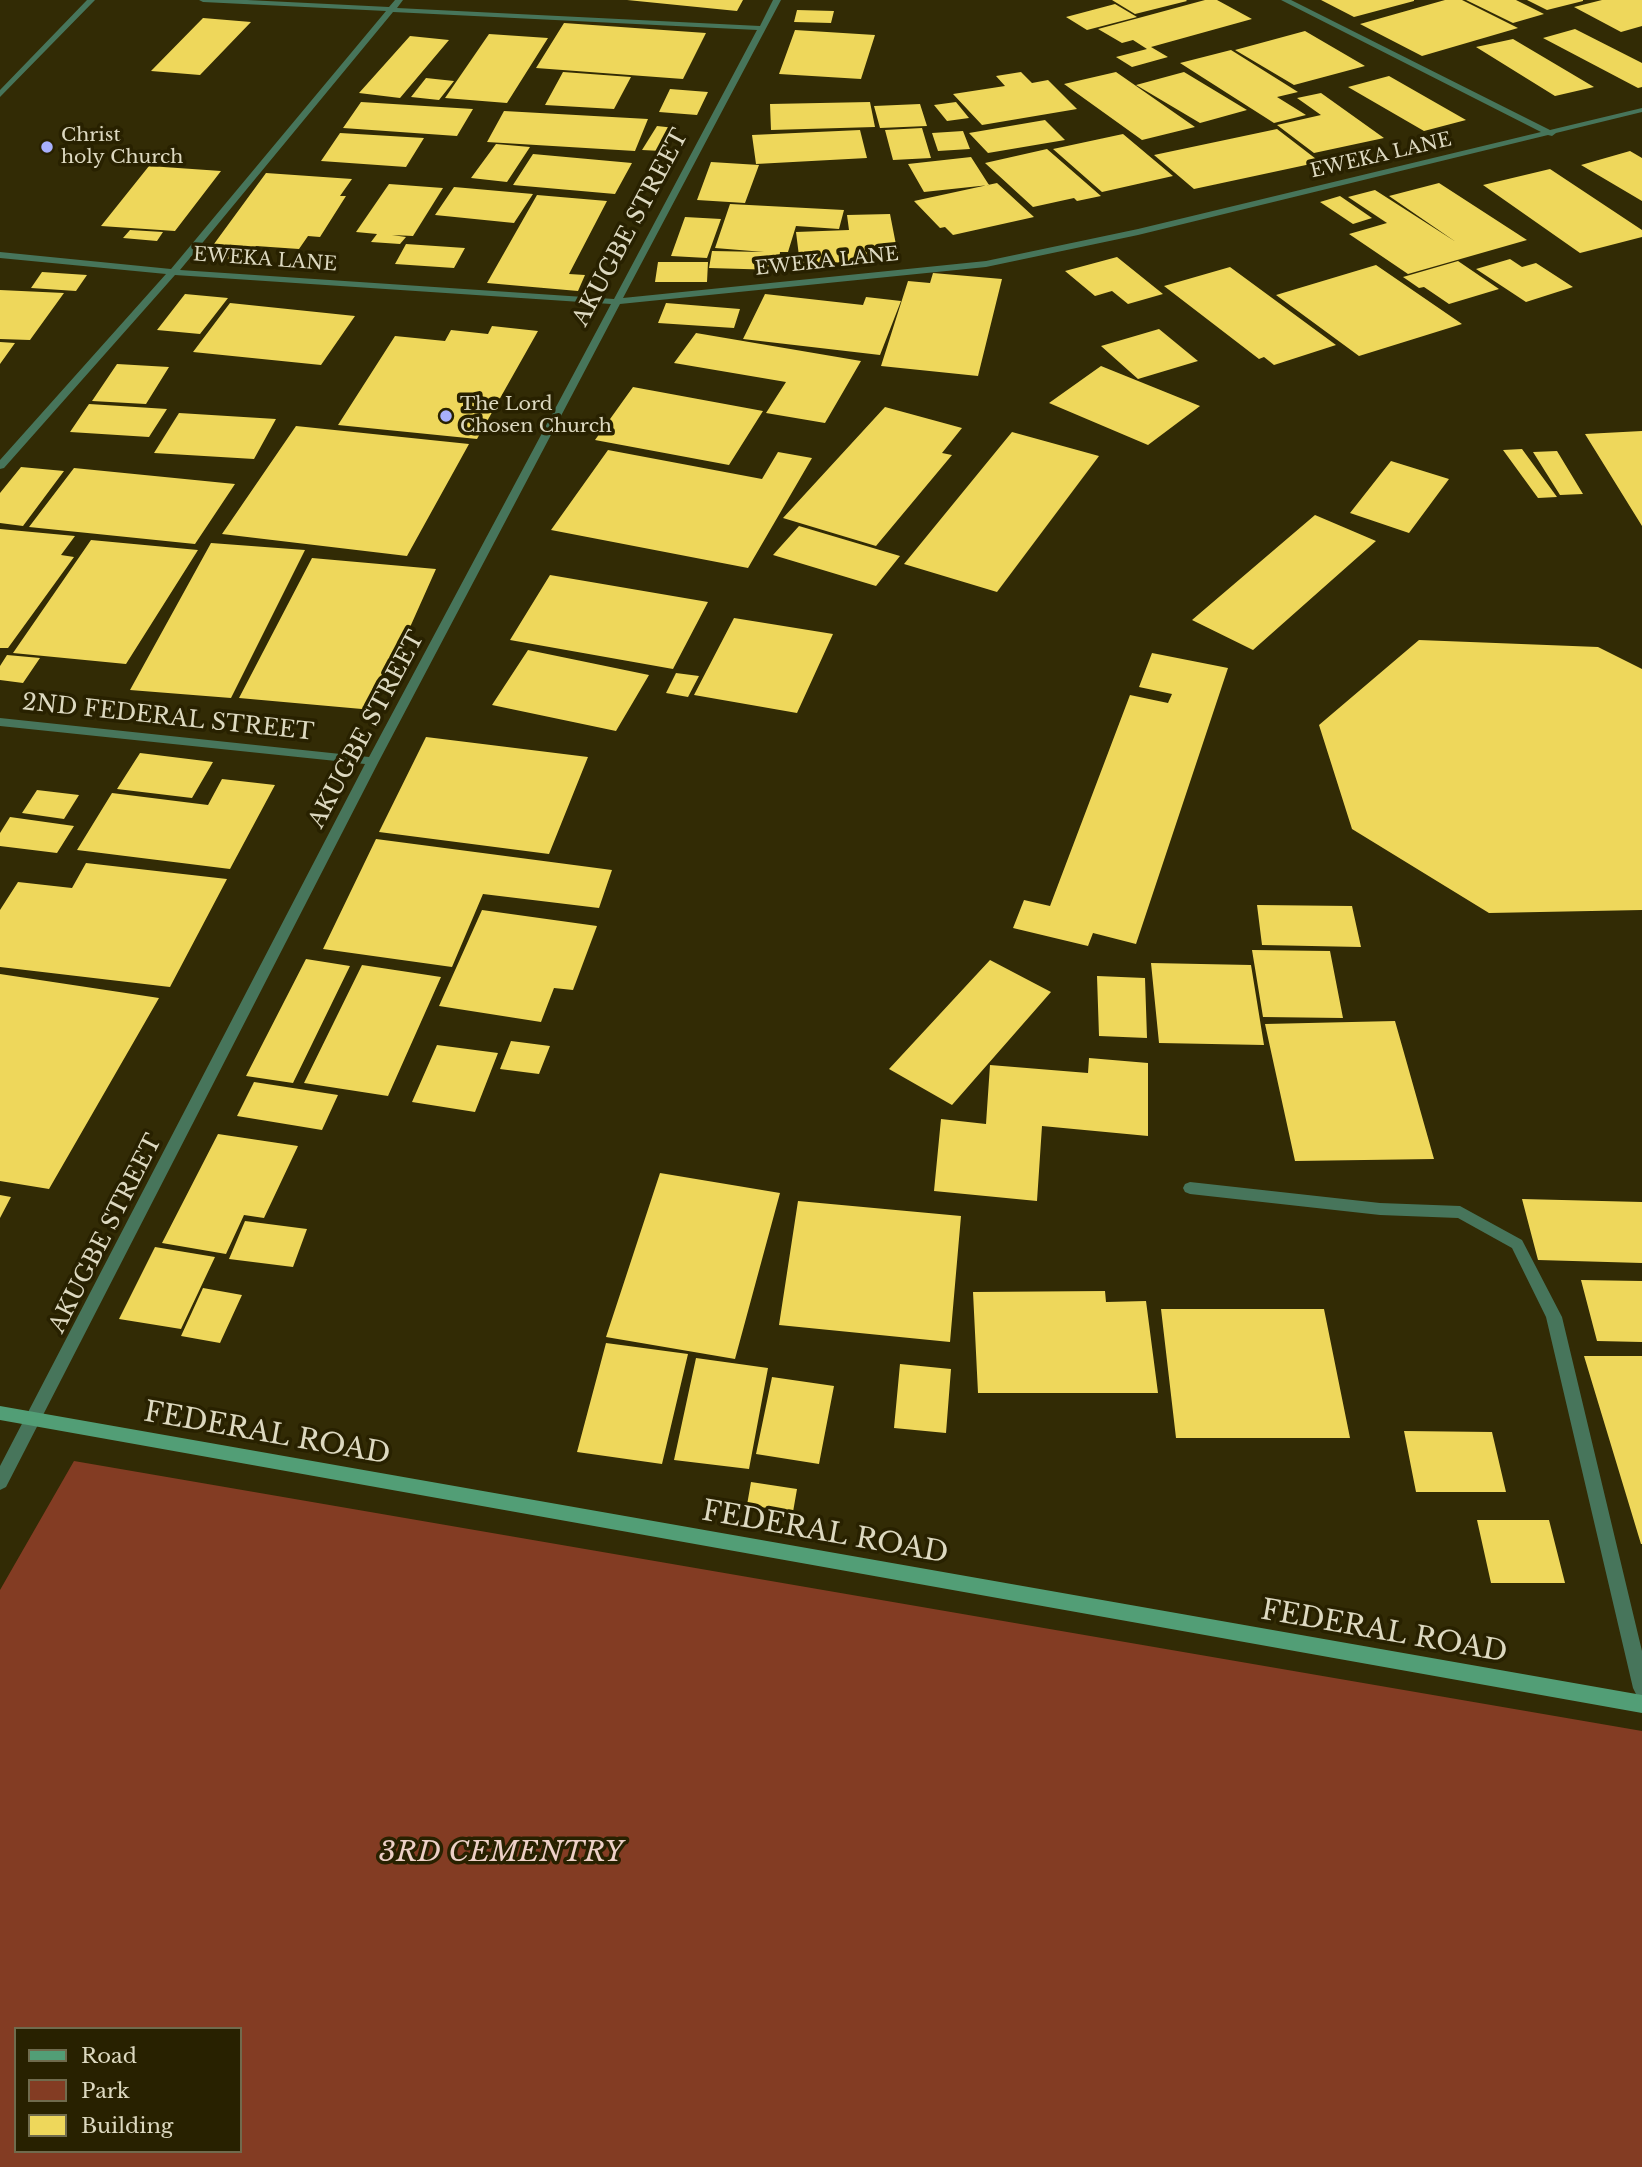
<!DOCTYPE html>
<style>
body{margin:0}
#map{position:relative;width:1642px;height:2167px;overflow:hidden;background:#322b05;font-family:"Libre Baskerville",serif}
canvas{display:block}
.legend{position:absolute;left:14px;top:2027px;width:228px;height:126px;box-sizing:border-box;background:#282100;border:2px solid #706b4d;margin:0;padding:9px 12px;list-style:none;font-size:21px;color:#ddd9c0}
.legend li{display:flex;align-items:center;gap:14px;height:35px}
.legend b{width:35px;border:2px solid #706b4d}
</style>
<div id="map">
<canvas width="1642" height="2167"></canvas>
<ul class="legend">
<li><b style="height:9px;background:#529e76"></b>Road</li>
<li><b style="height:19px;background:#833c23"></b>Park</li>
<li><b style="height:19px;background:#eed75b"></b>Building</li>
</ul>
</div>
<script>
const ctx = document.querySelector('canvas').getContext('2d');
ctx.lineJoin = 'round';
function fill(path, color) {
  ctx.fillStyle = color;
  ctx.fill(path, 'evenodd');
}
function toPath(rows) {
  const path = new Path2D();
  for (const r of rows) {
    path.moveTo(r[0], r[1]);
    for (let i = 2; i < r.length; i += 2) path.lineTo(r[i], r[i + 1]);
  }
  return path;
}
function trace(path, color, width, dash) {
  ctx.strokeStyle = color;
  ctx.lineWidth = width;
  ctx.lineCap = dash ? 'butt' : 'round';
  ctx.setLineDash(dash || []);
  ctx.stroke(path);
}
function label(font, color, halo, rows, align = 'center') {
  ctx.font = font + ' "Libre Baskerville",serif';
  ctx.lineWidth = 7;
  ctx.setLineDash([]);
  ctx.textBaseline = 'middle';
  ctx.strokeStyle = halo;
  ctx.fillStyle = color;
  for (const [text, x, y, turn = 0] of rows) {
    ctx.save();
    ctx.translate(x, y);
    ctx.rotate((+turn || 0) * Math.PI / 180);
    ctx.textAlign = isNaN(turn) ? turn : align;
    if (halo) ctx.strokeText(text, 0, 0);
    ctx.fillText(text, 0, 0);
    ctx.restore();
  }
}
const green = toPath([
 [74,1461,1642,1731,1642,2167,0,2167,0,1590],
 [16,2029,240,2029,240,2151,16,2151]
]);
const building = toPath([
 [627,0,743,0,737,11],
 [1112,0,1186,0,1187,1,1135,14],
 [1205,0,1217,0,1252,19,1151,47,1168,57,1132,67,1116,57,1147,49,1133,40,1122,43,1098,29],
 [1321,0,1414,0,1414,1,1354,17],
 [1445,0,1462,0,1518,28,1422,56,1360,24],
 [1466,0,1516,0,1544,14,1513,23],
 [1527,0,1583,0,1583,1,1547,10],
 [1602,0,1642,0,1642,26,1621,32,1574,7],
 [1115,4,1137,17,1087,30,1066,17],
 [797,10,834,11,831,23,794,22],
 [203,18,251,22,200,75,151,71],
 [564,23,706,33,683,79,536,68],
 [1575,29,1642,63,1642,87,1638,88,1543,38],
 [795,30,875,35,861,79,779,74],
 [1305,31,1365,66,1294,85,1235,50],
 [489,34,548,38,507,103,445,98],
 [410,36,449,40,400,98,359,93],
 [1513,39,1594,87,1555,96,1476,47],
 [1231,50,1298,92,1277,97,1306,115,1274,123,1180,63],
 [563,72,631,77,614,109,545,105],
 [1021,72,1032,83,1048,80,1077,109,982,125,953,94,1005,86,996,76],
 [1116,72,1195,127,1142,140,1064,84],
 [1184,72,1247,110,1200,123,1136,85],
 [1389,76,1466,120,1424,131,1348,87],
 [426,78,454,81,439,100,411,97],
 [670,89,708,92,697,115,659,112],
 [1321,93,1384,138,1314,153,1277,125,1321,115,1297,98],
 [361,102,473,109,457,136,343,128],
 [870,102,875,127,771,130,770,104],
 [956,102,969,118,947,121,934,105],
 [920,104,927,126,880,128,874,106],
 [504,111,648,119,635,151,487,142],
 [1045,120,1065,140,988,153,969,133],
 [657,126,675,128,662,151,642,150],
 [922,128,931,158,893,160,885,130],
 [1277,129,1320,162,1194,189,1154,155],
 [860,130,867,158,756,164,752,135],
 [963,131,970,149,938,151,932,133],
 [340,133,424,138,406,167,321,161],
 [1123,134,1173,176,1102,192,1053,149],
 [496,144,530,147,507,182,471,178],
 [1047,149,1101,196,1077,201,1074,198,1033,207,985,163],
 [1630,151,1642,158,1642,201,1581,165],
 [533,154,632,163,615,194,513,185],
 [971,157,989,185,924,192,908,164],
 [711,162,759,165,745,203,697,200],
 [149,166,221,171,175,231,101,226],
 [1550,169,1642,230,1642,237,1580,253,1483,185],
 [266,173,352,179,340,196,346,196,320,237,308,236,299,249,256,246,245,262,203,259],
 [997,183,1034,217,953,235,945,227,940,228,914,201],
 [1439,183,1527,240,1408,274,1349,234,1387,223,1348,197,1375,190,1456,242,1389,196],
 [389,184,443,188,413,236,392,235,406,237,400,244,371,242,377,234,356,232],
 [454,187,533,194,514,223,435,215],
 [537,195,607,201,569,274,585,275,578,291,487,283],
 [1340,196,1372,218,1353,224,1320,202],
 [730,204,844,210,839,229,796,226,788,252,780,252,778,270,709,268,712,251,764,252,715,248],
 [890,214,899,260,800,264,796,232,849,230,847,215],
 [685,217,721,219,707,258,671,256],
 [130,230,163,232,157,241,123,238],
 [406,244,465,248,454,268,395,264],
 [1117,257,1163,294,1128,304,1112,291,1095,296,1065,271],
 [1510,259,1522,267,1536,263,1573,287,1526,302,1476,269],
 [1458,261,1499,289,1449,304,1424,287,1419,288,1403,277],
 [658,262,708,262,707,282,655,282],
 [1376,265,1462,324,1359,356,1276,295],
 [1230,267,1336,345,1274,365,1264,357,1259,359,1164,286],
 [42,272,87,275,76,291,31,288],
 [933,273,1002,279,978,376,881,366,908,281,930,283],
 [0,290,64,293,30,340,0,339],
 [185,294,228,298,200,334,157,330],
 [765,294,863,305,866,297,901,301,880,355,743,339],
 [230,303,355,316,321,365,193,352],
 [666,303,740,309,734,328,658,323],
 [492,326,538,331,477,439,338,425,395,336,445,341,451,330,488,334],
 [1159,329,1198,361,1138,379,1101,346],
 [696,333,861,361,825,423,766,413,786,382,674,363],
 [0,342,15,343,0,364],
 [117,364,169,367,146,404,92,401],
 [1101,366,1200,406,1148,445,1049,403],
 [633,387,763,411,729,465,595,440],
 [89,404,167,409,149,437,70,432],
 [885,407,962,428,942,453,952,455,876,546,783,518],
 [179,413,276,419,254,459,154,453],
 [296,426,469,444,407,556,222,534],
 [1642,431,1642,526,1585,434],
 [1012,432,1099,456,997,592,904,564],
 [1522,449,1557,497,1538,498,1503,450],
 [608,450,762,479,778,452,812,458,748,568,551,530],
 [1557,451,1583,494,1560,495,1533,452],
 [1391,461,1449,479,1409,533,1350,513],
 [21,467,64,471,23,526,0,523,0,493],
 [74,468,235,484,195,544,29,527],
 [1315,515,1376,541,1253,650,1192,620],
 [799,526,900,556,876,586,773,555],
 [0,529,75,536,61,555,74,557,8,648,0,648],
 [91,540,198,550,126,664,13,653],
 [211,543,305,550,231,698,130,690],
 [312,558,436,569,373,710,239,698],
 [550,575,708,602,673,669,510,640],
 [734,618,833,634,797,713,694,695],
 [1419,640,1598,647,1642,669,1642,910,1489,913,1352,829,1319,725],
 [528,650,649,675,616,731,492,705],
 [1152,653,1228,668,1136,944,1093,933,1088,946,1013,928,1024,900,1050,906,1130,695,1168,703,1172,694,1139,687],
 [7,655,40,658,23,683,0,680,0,666],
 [676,673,699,676,688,697,666,693],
 [426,737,588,757,549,854,379,832],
 [140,753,213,762,192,798,117,789],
 [222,779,275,785,230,869,77,850,112,793,208,805],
 [37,790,79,795,64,819,22,813],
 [10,817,74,826,57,853,0,846,0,833],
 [376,839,612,870,599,908,483,894,452,967,323,949],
 [86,863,227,879,170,987,0,967,0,910,18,882,72,888],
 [1257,905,1352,906,1361,947,1262,945],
 [482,910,597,926,573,990,554,988,541,1022,439,1006],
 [1252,950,1330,951,1343,1018,1263,1017],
 [306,959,350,966,293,1083,246,1076],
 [990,960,1051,992,952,1105,889,1069],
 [1151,963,1251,965,1264,1045,1159,1043],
 [362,965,441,977,388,1096,304,1083],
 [0,974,159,998,49,1189,0,1181],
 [1097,976,1145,978,1147,1038,1099,1036],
 [1395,1021,1434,1159,1295,1161,1265,1024],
 [511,1041,550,1046,539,1074,500,1069],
 [437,1045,498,1053,475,1112,412,1102],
 [1089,1058,1148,1063,1148,1136,1042,1126,1037,1201,934,1191,941,1119,986,1124,990,1065,1088,1073],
 [254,1082,338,1095,322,1130,237,1116],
 [218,1134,298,1146,264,1218,244,1215,226,1254,162,1243],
 [660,1173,780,1193,735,1359,606,1337],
 [0,1195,11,1197,0,1218],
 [1522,1199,1642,1202,1642,1263,1538,1260],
 [798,1201,961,1216,950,1342,779,1325],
 [245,1221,307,1229,293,1267,229,1259],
 [155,1247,215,1257,181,1329,119,1319],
 [1581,1280,1642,1281,1642,1342,1597,1341],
 [203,1288,242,1295,220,1343,181,1336],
 [1105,1291,1106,1302,1146,1301,1158,1393,978,1393,973,1292],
 [1161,1309,1324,1309,1350,1438,1176,1438],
 [606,1343,688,1354,662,1464,577,1452],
 [1584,1356,1642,1356,1642,1544,1641,1544],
 [696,1358,768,1368,749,1469,674,1460],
 [900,1364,951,1369,946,1433,894,1428],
 [772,1377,834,1386,819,1464,756,1454],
 [1404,1431,1492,1432,1506,1492,1416,1492],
 [751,1482,797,1489,793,1512,747,1505],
 [1477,1520,1549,1520,1565,1583,1491,1583]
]);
const street = toPath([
 [87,0,95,0,0,97,0,90,87,0],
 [199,0,247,0,389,7,395,0,403,0,397,8,760,26,773,0,781,0,623,298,986,261,1138,229,1541,132,1281,0,1291,0,1550,130,1642,108,1642,112,1556,133,1552,136,1548,135,1138,235,986,267,620,304,379,761,6,1487,0,1490,0,1466,365,764,0,726,0,718,369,757,611,304,175,275,4,468,0,469,0,460,166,274,0,258,0,252,171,269,386,11,203,2,199,0],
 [393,12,757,30,614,299,180,270,393,12],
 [1190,1182,1380,1203,1460,1206,1522,1240,1562,1317,1642,1651,1642,1697,1636,1694,1633,1688,1546,1317,1512,1248,1458,1218,1380,1215,1190,1194,1185,1192,1183,1188,1185,1184,1190,1182]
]);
const secondary = toPath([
 [0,1406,1642,1695,1642,1713,0,1420,0,1406]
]);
const markers = [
 [47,147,7,"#a8b0fc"],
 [446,416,7,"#a8b0fc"]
];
const farPoinames = [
 ["Christ",61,136],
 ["holy Church",61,158],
 ["The Lord",460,405],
 ["Chosen Church",460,427]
];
const farStreetnames = [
 ["EWEKA LANE",1381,156,-13],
 ["EWEKA LANE",265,260,4],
 ["EWEKA LANE",827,262,-6]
];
const streetNames = [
 ["AKUGBE STREET",631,228,-62],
 ["2ND FEDERAL STREET",168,718,6],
 ["AKUGBE STREET",367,730,-62],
 ["AKUGBE STREET",106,1234,-63]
];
const nearStreetnames = [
 ["FEDERAL ROAD",267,1434,10],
 ["FEDERAL ROAD",825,1533,10],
 ["FEDERAL ROAD",1384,1632,10]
];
const nearParknames = [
 ["3RD CEMENTRY",501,1853]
];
fill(green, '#833c23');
fill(building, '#eed75b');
fill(street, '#47755b');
fill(secondary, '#529e76');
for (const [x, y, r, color] of markers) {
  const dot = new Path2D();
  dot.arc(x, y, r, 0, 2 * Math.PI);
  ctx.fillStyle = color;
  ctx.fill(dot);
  trace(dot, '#282100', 2.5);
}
label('19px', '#ddd9c0', '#282100', farPoinames, 'left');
label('19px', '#ddd9c0', '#282100', farStreetnames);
label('23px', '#ddd9c0', '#282100', streetNames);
label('28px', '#ddd9c0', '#282100', nearStreetnames);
label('italic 28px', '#edd0c7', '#282100', nearParknames);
</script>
